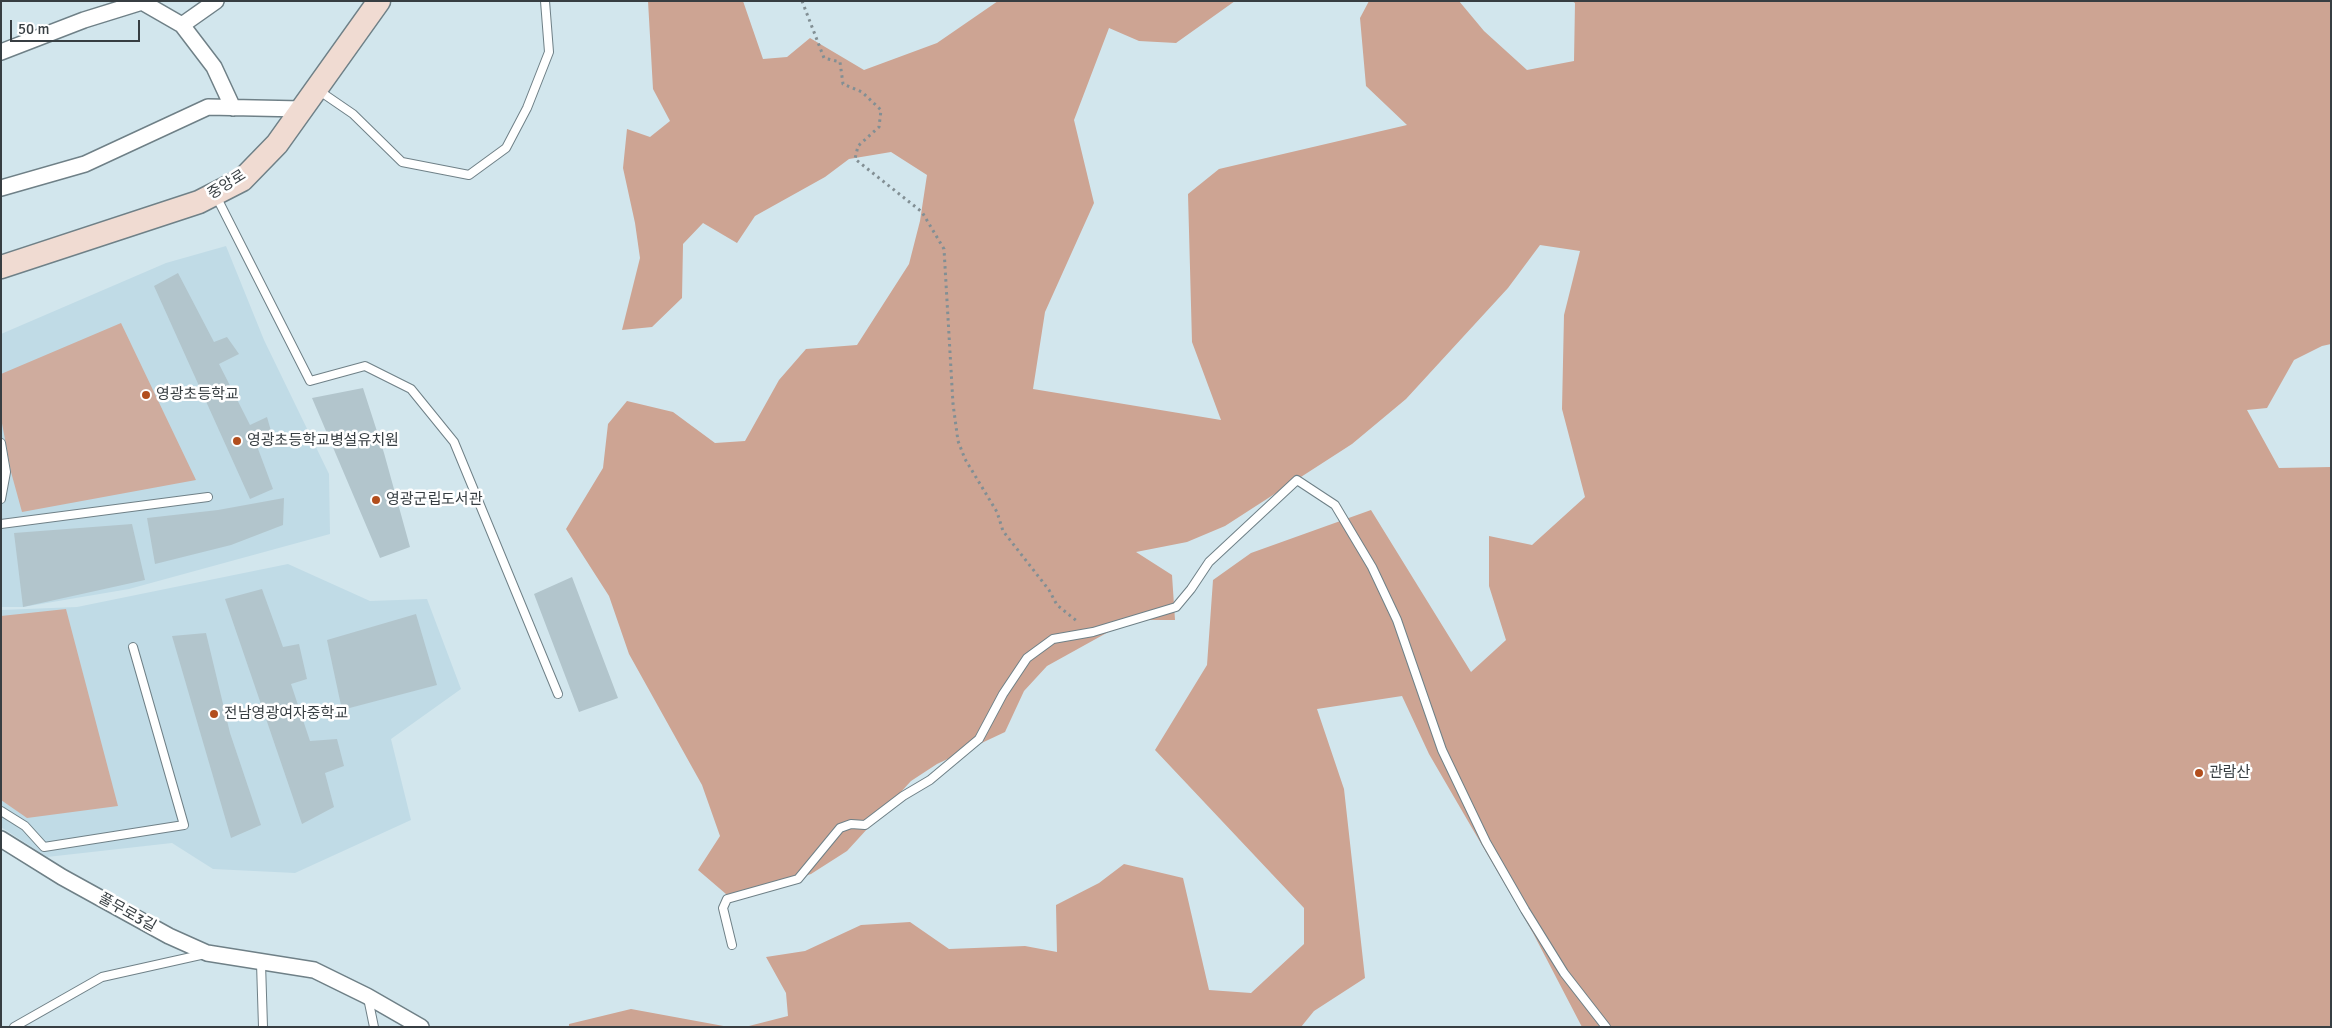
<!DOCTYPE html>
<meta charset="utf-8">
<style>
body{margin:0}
#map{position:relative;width:2332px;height:1028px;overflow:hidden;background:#d2e6ed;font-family:Signika,sans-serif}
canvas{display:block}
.frame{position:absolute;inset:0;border:2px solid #373e42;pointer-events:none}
.scale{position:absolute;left:10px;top:20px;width:130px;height:22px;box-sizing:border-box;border:2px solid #373e42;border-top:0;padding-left:6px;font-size:15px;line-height:18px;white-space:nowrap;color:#373e42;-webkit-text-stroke:4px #fff;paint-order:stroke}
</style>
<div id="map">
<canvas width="2332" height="1028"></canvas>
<div class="frame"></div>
<div class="scale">50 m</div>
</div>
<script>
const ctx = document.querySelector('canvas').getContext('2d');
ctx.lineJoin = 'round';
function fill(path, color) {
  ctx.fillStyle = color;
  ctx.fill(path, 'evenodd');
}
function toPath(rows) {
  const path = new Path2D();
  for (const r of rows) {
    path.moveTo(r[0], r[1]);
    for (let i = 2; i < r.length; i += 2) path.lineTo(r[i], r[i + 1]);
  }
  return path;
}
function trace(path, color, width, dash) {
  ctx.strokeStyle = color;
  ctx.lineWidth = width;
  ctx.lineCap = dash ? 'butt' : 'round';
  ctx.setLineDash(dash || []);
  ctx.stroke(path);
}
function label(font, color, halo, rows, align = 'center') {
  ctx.font = font + ' Signika,"Noto Sans KR",sans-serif';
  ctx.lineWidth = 5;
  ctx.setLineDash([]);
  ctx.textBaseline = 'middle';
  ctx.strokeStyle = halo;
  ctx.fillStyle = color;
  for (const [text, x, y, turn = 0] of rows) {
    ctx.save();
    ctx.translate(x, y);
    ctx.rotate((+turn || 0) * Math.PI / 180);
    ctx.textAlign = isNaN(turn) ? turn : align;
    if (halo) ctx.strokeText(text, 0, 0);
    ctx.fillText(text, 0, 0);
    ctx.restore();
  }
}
const built = toPath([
 [226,246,264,340,329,474,330,534,129,589,23,607,1,607,1,334,166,263],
 [288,564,370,601,427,599,461,689,391,739,411,820,295,873,213,869,172,843,47,857,1,827,1,610,77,607]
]);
const green = toPath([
 [121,323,196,480,22,512,11,472,1,418,1,374],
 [66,609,118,806,27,818,1,800,1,616]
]);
const forest = toPath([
 [648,1,743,1,763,59,787,57,810,38,864,70,937,43,998,1,1235,1,1176,43,1139,41,1109,28,1074,120,1094,203,1045,312,1033,389,1221,420,1192,342,1188,194,1219,169,1407,125,1366,86,1360,18,1369,1,1459,1,1484,31,1527,70,1574,61,1575,3,1572,1,2331,1,2331,344,2322,346,2294,360,2267,408,2247,410,2279,468,2331,467,2331,1027,1582,1027,1533,933,1429,754,1402,696,1317,709,1344,789,1365,978,1314,1011,1301,1027,745,1027,788,1016,786,993,766,957,805,951,861,925,910,922,949,949,1025,946,1057,952,1056,905,1099,883,1124,864,1183,878,1209,990,1251,993,1304,944,1304,908,1155,750,1207,665,1213,580,1251,553,1371,510,1471,672,1506,640,1489,586,1489,536,1532,545,1585,497,1562,409,1564,315,1580,251,1540,245,1508,288,1406,399,1352,444,1225,526,1187,542,1136,552,1172,575,1175,620,1130,620,1047,666,1024,691,1005,732,937,764,911,781,847,851,811,874,733,900,698,870,720,836,702,785,629,654,609,596,566,529,603,468,608,424,627,401,673,412,715,443,745,441,779,380,806,349,857,345,909,264,920,221,927,175,891,152,849,159,825,177,755,216,737,243,703,223,683,244,682,298,652,327,622,330,640,258,635,223,623,168,627,129,650,137,670,121,653,89],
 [631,1009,729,1027,569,1027,569,1024]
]);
const building = toPath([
 [178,273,214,342,227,337,239,354,219,364,250,425,267,417,273,438,257,446,273,489,250,499,154,286],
 [363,388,384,453,410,547,380,558,312,398],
 [284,498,283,525,231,545,155,564,147,518,218,510],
 [132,524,145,580,23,607,14,533],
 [572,577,618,698,579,712,534,594],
 [262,589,283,647,299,644,307,679,291,684,310,741,337,739,344,766,325,773,334,807,302,824,225,599],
 [416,614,437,685,342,710,327,640],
 [206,633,230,733,261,825,231,838,172,636]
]);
const path = toPath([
 [802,1,824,58,840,62,843,84,862,92,881,110,879,127,858,146,855,159,922,212,944,249,953,404,958,441,965,459,997,512,1003,531,1049,590,1057,605,1078,622]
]);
const lane = toPath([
 [318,90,353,114,402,162,469,175,506,148,527,108,549,52,545,1],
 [216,196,310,381,365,366,411,389,454,442,558,694],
 [1,443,6,472,1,499],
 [1,524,208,497],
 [1,811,25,826,44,847,184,825,133,647],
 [732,945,723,908,727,899,798,879,840,828,851,824,865,825,903,796,930,780,979,739,1003,694,1027,658,1053,639,1093,632,1176,607,1191,589,1209,562,1297,480,1335,505,1372,567,1397,620,1442,750,1486,842,1525,910,1564,973,1606,1027],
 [261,963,263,1027],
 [368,998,374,1027],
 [14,1027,102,977,205,954]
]);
const street = toPath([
 [182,25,214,67,233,108],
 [1,52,84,20,142,2,182,25,216,1],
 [1,188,85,164,208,107,302,109],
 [1,839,62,877,169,936,207,953,314,970,367,996,421,1027]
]);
const secondary = toPath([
 [1,267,199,202,242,180,277,144,379,1]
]);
const markers = [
 [146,395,5,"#b24e1d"],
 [237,441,5,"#b24e1d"],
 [376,500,5,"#b24e1d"],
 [214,714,5,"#b24e1d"],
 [2199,773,5,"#b24e1d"]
];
const streetNames = [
 ["중앙로",227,185,-32],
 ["풀무로3길",127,913,29]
];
const poiNames = [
 ["영광초등학교",156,395],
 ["영광초등학교병설유치원",247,441],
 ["영광군립도서관",386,500],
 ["전남영광여자중학교",224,714],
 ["관람산",2209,773]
];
fill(built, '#c0dbe6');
fill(green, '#cfac9e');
fill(forest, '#cda493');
fill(building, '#b2c5cc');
trace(lane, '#6f8087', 10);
trace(street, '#6f8087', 18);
trace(secondary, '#6f8087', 25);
trace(path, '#828f94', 3, [2.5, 4]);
trace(lane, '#fff', 8);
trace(street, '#fff', 15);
trace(secondary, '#f0dbd2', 22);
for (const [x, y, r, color] of markers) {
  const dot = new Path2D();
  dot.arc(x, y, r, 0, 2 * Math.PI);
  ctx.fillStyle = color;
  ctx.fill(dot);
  trace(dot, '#fff', 2);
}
label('15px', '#373e42', '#fff', streetNames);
label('15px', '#373e42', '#fff', poiNames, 'left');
</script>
